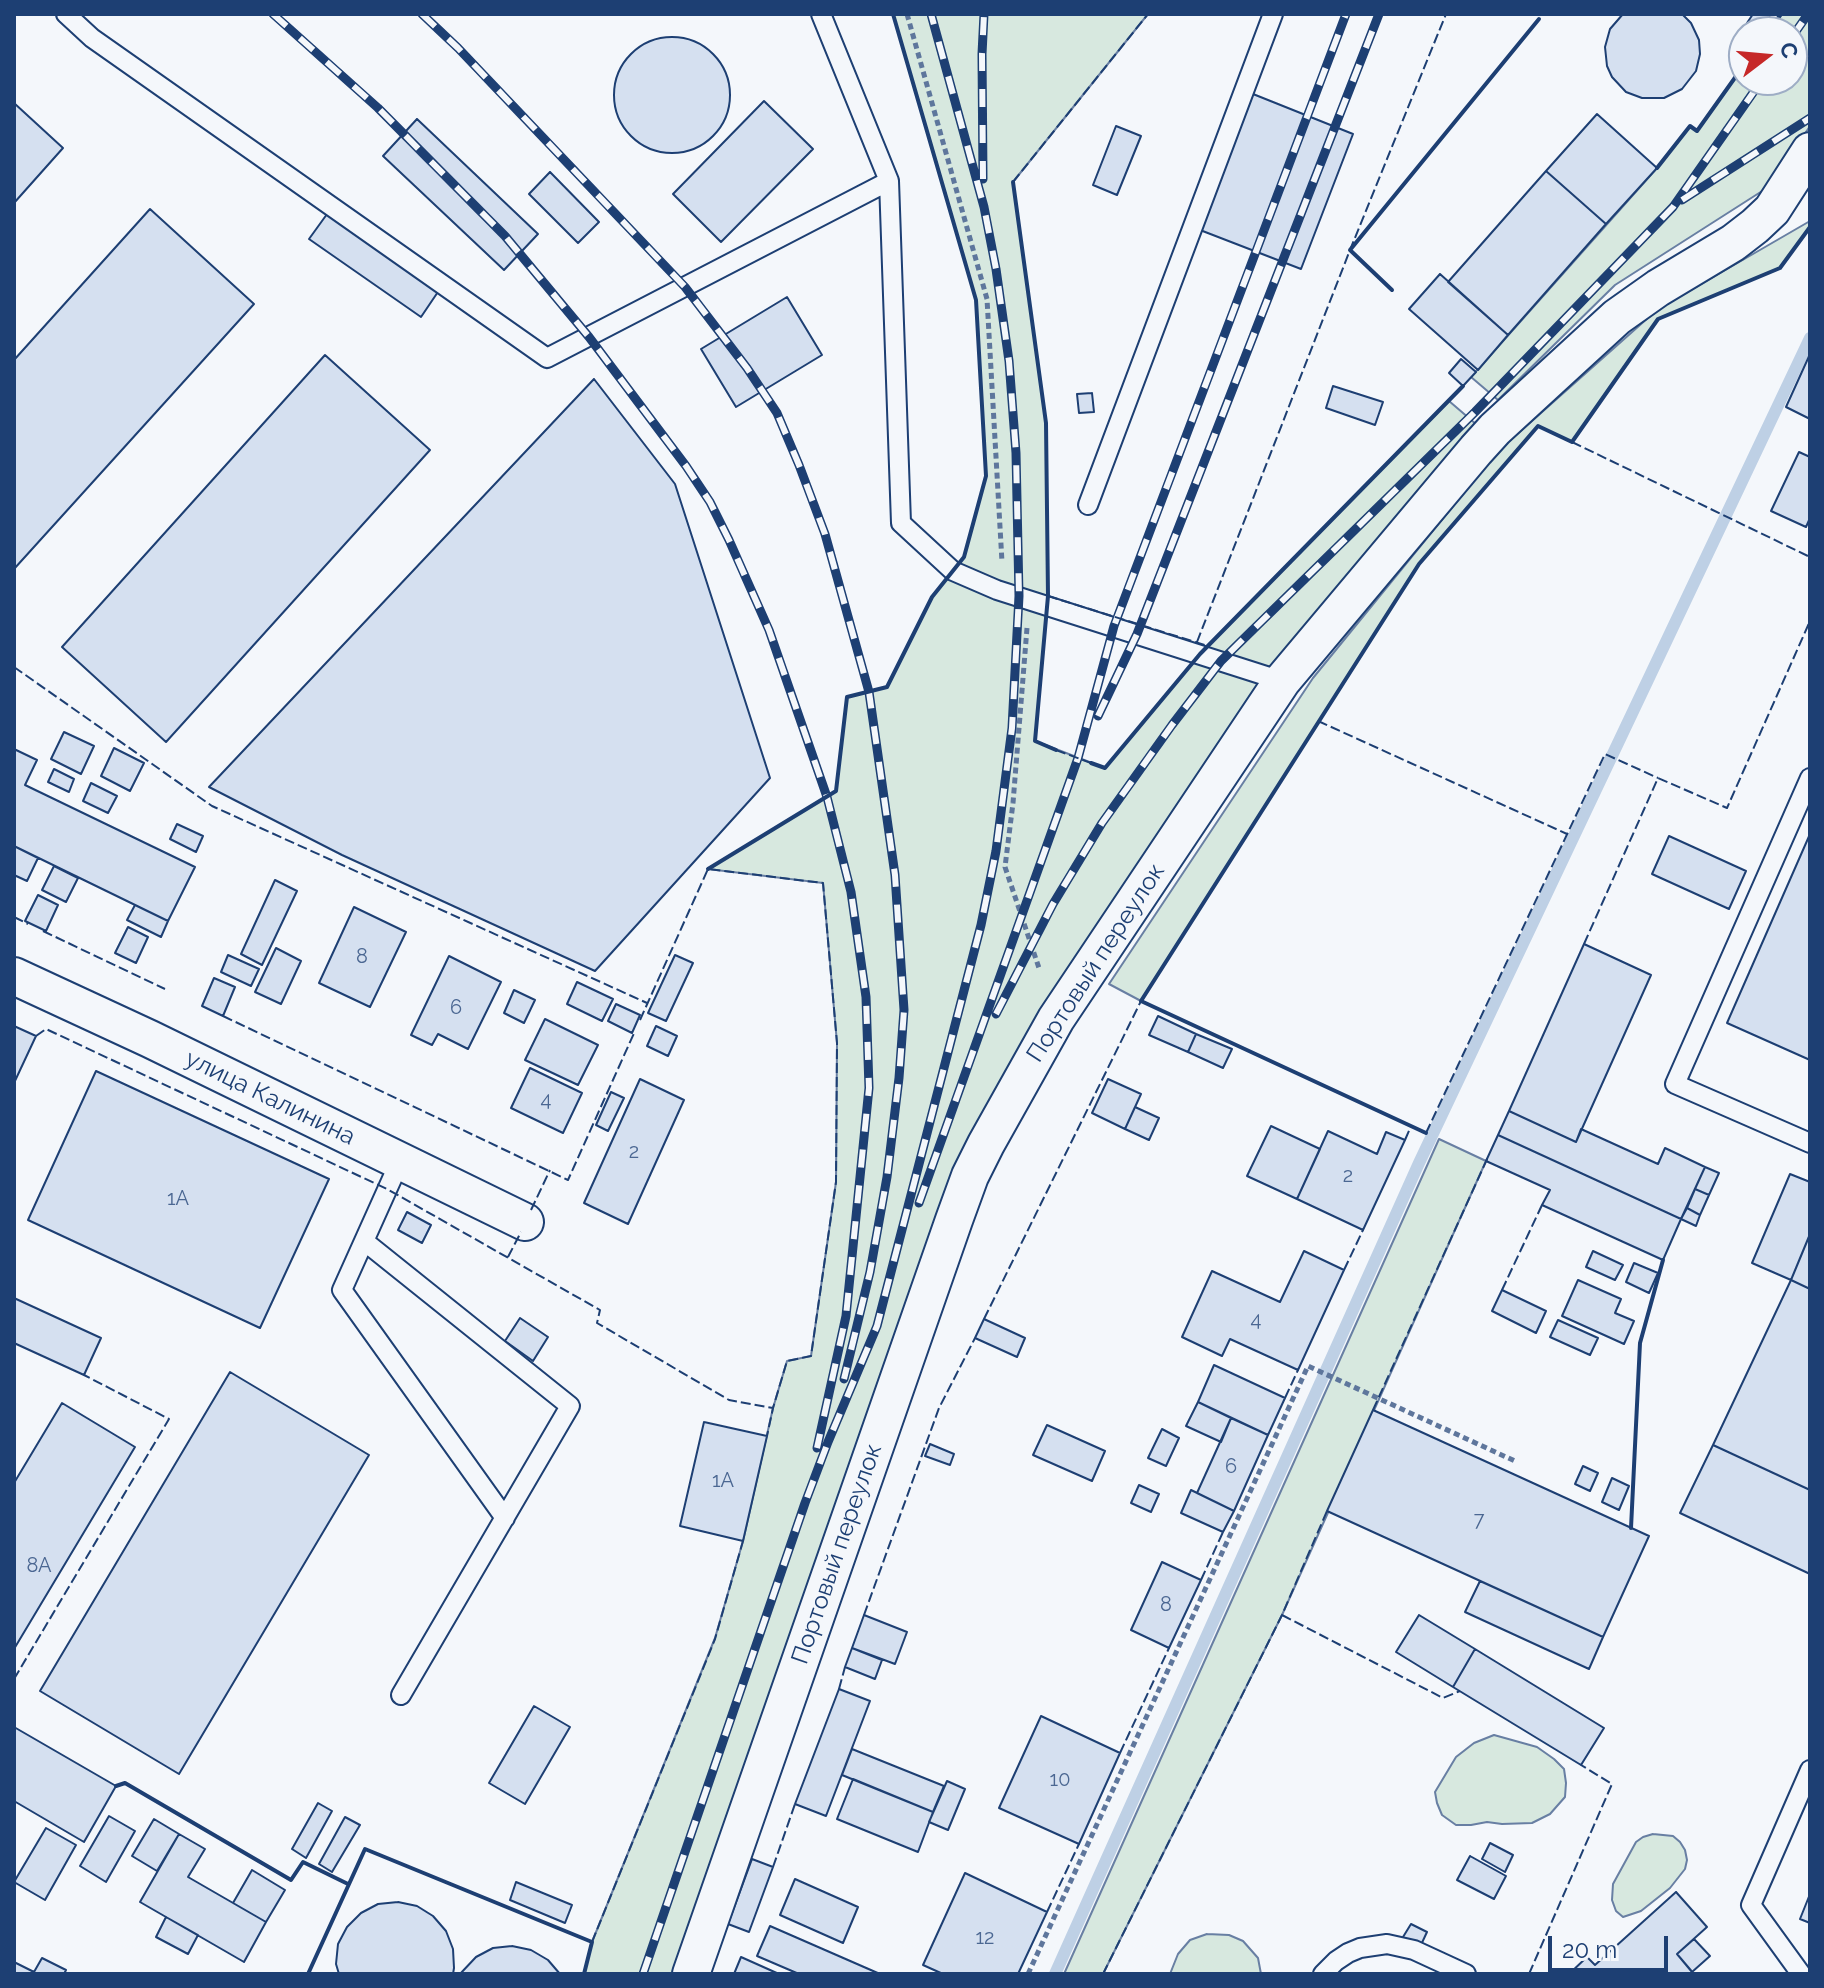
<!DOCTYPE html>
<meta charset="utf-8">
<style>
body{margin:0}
#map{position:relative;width:1824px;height:1988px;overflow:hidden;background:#f4f7fb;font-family:Raleway,sans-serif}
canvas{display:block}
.frame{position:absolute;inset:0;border:16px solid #1d3f73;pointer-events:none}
.north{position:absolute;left:1728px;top:16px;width:80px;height:80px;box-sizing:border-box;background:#f4f7fb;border:2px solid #9eadc5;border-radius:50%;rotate:74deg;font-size:22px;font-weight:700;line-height:32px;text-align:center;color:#1d3f73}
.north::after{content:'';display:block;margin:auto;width:28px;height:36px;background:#c62828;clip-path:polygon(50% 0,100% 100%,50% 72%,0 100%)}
.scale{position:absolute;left:1548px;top:1936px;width:120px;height:36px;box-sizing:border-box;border:4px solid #1d3f73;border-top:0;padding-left:10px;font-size:24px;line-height:28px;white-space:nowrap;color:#1d3f73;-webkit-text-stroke:6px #f4f7fb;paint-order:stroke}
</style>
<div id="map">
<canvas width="1824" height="1988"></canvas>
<div class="frame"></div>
<div class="north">С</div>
<div class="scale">20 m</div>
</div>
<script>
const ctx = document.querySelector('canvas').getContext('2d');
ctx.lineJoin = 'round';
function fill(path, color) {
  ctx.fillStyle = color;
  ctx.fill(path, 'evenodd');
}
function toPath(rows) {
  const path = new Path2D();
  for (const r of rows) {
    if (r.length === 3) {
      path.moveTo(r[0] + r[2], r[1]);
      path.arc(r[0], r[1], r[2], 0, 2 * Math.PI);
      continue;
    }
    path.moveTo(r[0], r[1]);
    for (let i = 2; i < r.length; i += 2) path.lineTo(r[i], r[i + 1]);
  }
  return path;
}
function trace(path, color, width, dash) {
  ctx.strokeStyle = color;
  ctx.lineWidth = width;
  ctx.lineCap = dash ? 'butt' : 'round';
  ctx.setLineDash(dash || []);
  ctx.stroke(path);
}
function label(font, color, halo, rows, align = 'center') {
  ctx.font = font + ' Raleway,sans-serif';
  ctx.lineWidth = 6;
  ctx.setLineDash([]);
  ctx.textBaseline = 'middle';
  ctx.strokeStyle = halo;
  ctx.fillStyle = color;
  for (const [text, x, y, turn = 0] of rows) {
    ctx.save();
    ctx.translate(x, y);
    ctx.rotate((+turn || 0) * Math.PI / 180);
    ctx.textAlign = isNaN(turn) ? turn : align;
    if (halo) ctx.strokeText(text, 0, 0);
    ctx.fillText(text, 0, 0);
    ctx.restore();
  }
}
const green = toPath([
 [893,14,1148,14,1013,182,1046,423,1048,596,1035,741,1105,768,1200,654,1449,401,1477,425,973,1131,674,1974,584,1974,592,1942,715,1638,743,1541,773,1408,787,1361,811,1356,836,1182,837,1043,823,883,708,869,836,791,847,697,887,687,932,597,964,557,986,476,976,300,893,14],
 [1781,14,1810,14,1810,126,1770,186,1615,285,1498,400,1471,377,1657,168,1690,126,1697,131,1744,65,1744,80,1792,80,1792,32,1768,32,1781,14],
 [1810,221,1810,227,1780,268,1658,319,1572,442,1538,426,1419,564,1141,1001,1109,984,1313,678,1497,452,1658,309,1810,221],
 [1439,1139,1486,1161,1282,1615,1103,1974,1064,1974,1439,1139],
 [1494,1735,1537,1747,1554,1759,1564,1769,1566,1783,1565,1797,1550,1814,1532,1823,1502,1824,1487,1822,1471,1825,1456,1825,1442,1815,1437,1803,1435,1792,1456,1757,1474,1743,1494,1735],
 [1653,1834,1673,1836,1680,1842,1685,1850,1687,1860,1685,1869,1670,1888,1641,1911,1623,1917,1616,1911,1612,1900,1613,1884,1636,1842,1643,1837,1653,1834],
 [1207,1934,1229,1935,1243,1941,1258,1958,1261,1974,1170,1974,1178,1954,1190,1940,1207,1934]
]);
const stream = toPath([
 [1055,1974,1419,1163,1810,338]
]);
const building = toPath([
 [1623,14,1682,14,1691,23,1699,40,1700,54,1696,71,1682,89,1664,98,1642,98,1626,92,1612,77,1607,66,1605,47,1610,29,1623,14],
 [1753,14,1771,14,1758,32,1747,23,1753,14],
 [672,95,58],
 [1253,94,1353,134,1301,269,1200,230,1253,94],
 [764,101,813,149,721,242,673,194,764,101],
 [14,103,63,148,14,203,14,103],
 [1597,114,1657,168,1606,224,1546,171,1597,114],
 [417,119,538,234,504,270,383,156,417,119],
 [1116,126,1141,136,1117,195,1093,185,1116,126],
 [1546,171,1606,224,1508,335,1448,282,1546,171],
 [550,172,599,222,578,243,529,194,550,172],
 [335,203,446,280,421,317,309,239,335,203],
 [150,209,254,304,14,569,14,360,150,209],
 [1440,274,1508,335,1478,370,1409,309,1440,274],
 [787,297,822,355,736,407,701,349,787,297],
 [1810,354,1810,419,1786,407,1810,354],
 [325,355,430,450,166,742,62,647,325,355],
 [1461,359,1476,372,1463,386,1449,373,1461,359],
 [594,379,675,484,770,778,595,971,342,855,209,787,594,379],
 [1333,386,1383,402,1375,425,1326,408,1333,386],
 [1092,393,1094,412,1079,413,1077,394,1092,393],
 [1799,452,1810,457,1810,518,1806,527,1771,511,1799,452],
 [64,732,94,746,81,774,51,759,64,732],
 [114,748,144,763,130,791,101,776,114,748],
 [14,749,37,760,25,785,195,867,168,921,14,846,14,749],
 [54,769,74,779,69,792,48,782,54,769],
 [91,783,117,796,108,813,83,801,91,783],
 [177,824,203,836,196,852,170,839,177,824],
 [1810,834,1810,1060,1727,1023,1810,834],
 [1669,836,1746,871,1729,909,1652,874,1669,836],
 [14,846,38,858,27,881,14,875,14,846],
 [54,866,78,878,66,902,42,890,54,866],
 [275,880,297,891,262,965,241,954,275,880],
 [38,895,58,905,46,931,25,921,38,895],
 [135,905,168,921,161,937,127,920,135,905],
 [354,907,406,932,370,1007,319,983,354,907],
 [128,927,148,937,136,963,115,953,128,927],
 [1584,944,1651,975,1576,1142,1509,1111,1584,944],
 [276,948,301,961,281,1004,255,992,276,948],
 [228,955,259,969,251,986,221,972,228,955],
 [675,955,693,963,666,1021,648,1013,675,955],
 [449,956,501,982,468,1049,438,1034,432,1045,411,1035,449,956],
 [214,978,235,987,223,1016,202,1006,214,978],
 [577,982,613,999,602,1021,567,1004,577,982],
 [514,990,535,1000,524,1023,504,1013,514,990],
 [616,1004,640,1015,632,1033,608,1021,616,1004],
 [1158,1016,1196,1034,1188,1052,1149,1035,1158,1016],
 [545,1019,598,1045,578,1085,525,1060,545,1019],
 [14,1026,36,1036,14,1083,14,1026],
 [656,1026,677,1036,668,1056,647,1046,656,1026],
 [1196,1034,1232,1049,1223,1068,1188,1052,1196,1034],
 [530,1068,582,1093,563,1133,511,1108,530,1068],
 [96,1071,329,1179,260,1328,28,1220,96,1071],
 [640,1079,684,1100,628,1224,584,1203,640,1079],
 [1108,1079,1141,1094,1125,1129,1092,1113,1108,1079],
 [611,1092,624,1098,608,1131,596,1125,611,1092],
 [1135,1107,1159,1118,1149,1140,1125,1129,1135,1107],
 [1509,1111,1576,1142,1581,1129,1658,1164,1665,1148,1705,1167,1681,1219,1498,1135,1509,1111],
 [1271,1126,1320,1149,1297,1199,1247,1176,1271,1126],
 [1328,1131,1377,1154,1386,1132,1405,1140,1363,1230,1297,1199,1328,1131],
 [1498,1135,1681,1219,1663,1260,1542,1205,1550,1190,1486,1161,1498,1135],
 [1705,1167,1719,1173,1709,1195,1695,1189,1705,1167],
 [1790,1174,1810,1182,1810,1234,1791,1280,1752,1263,1790,1174],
 [1695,1189,1709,1195,1700,1215,1687,1208,1695,1189],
 [1687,1208,1700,1215,1696,1226,1681,1219,1687,1208],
 [407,1212,431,1225,422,1243,398,1230,407,1212],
 [1808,1239,1810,1240,1810,1289,1791,1280,1808,1239],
 [1304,1251,1344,1270,1298,1370,1230,1339,1222,1356,1182,1337,1212,1271,1280,1302,1304,1251],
 [1593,1251,1623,1265,1615,1280,1586,1267,1593,1251],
 [1634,1263,1658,1273,1649,1293,1626,1282,1634,1263],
 [1578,1280,1621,1299,1615,1313,1634,1321,1624,1344,1562,1316,1578,1280],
 [1791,1280,1810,1289,1810,1490,1713,1445,1791,1280],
 [1502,1290,1546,1311,1536,1333,1492,1311,1502,1290],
 [14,1298,101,1338,84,1375,14,1343,14,1298],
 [520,1318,548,1337,533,1361,505,1341,520,1318],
 [984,1319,1025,1338,1017,1357,975,1338,984,1319],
 [1558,1320,1598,1338,1590,1355,1550,1337,1558,1320],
 [1214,1365,1285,1398,1268,1435,1198,1402,1214,1365],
 [230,1372,369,1455,179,1774,40,1691,230,1372],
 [1198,1402,1231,1418,1221,1442,1186,1426,1198,1402],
 [62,1403,135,1447,14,1649,14,1483,62,1403],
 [1373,1410,1649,1536,1603,1637,1327,1511,1373,1410],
 [1231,1418,1268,1435,1234,1511,1197,1493,1231,1418],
 [704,1422,767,1436,743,1541,680,1526,704,1422],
 [1047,1425,1105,1451,1092,1481,1033,1455,1047,1425],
 [1162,1429,1179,1438,1166,1466,1148,1458,1162,1429],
 [930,1444,954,1454,950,1465,925,1456,930,1444],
 [1713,1445,1810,1490,1810,1574,1680,1513,1713,1445],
 [1583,1466,1598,1473,1590,1491,1575,1484,1583,1466],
 [1612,1478,1629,1486,1619,1510,1602,1502,1612,1478],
 [1139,1485,1159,1494,1151,1512,1131,1503,1139,1485],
 [1191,1490,1234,1511,1223,1532,1181,1513,1191,1490],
 [1162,1562,1201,1580,1169,1648,1131,1630,1162,1562],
 [1480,1581,1603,1637,1589,1669,1465,1612,1480,1581],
 [864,1615,907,1632,895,1664,852,1648,864,1615],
 [1419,1615,1475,1649,1453,1687,1396,1652,1419,1615],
 [852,1648,882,1660,875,1679,845,1667,852,1648],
 [1475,1649,1604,1728,1581,1765,1453,1687,1475,1649],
 [839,1689,870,1701,826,1816,795,1804,839,1689],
 [534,1706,570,1727,525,1804,489,1783,534,1706],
 [1041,1716,1120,1753,1079,1844,999,1808,1041,1716],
 [14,1727,116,1786,84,1842,14,1801,14,1727],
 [852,1749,944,1786,933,1812,842,1775,852,1749],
 [853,1779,933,1812,918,1852,837,1819,853,1779],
 [947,1781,965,1789,948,1830,929,1822,947,1781],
 [318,1803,332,1811,306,1858,292,1849,318,1803],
 [109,1816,135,1831,106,1882,80,1866,109,1816],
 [345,1817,360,1825,332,1872,319,1864,345,1817],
 [154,1819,179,1834,157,1871,132,1856,154,1819],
 [46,1828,76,1845,45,1900,14,1882,46,1828],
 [179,1834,205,1849,188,1877,266,1922,244,1962,140,1902,179,1834],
 [1490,1843,1513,1855,1505,1872,1482,1859,1490,1843],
 [1470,1856,1506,1876,1494,1899,1457,1880,1470,1856],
 [752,1859,773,1867,749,1932,728,1924,752,1859],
 [252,1870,285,1890,266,1922,233,1903,252,1870],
 [965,1873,1047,1912,1018,1974,943,1974,923,1965,965,1873],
 [795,1879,858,1907,843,1943,780,1915,795,1879],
 [516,1882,572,1905,565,1923,510,1900,516,1882],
 [1676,1892,1707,1927,1677,1954,1694,1974,1569,1974,1587,1957,1595,1965,1676,1892],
 [1810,1894,1810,1923,1800,1919,1810,1894],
 [398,1902,417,1906,433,1916,446,1931,453,1949,454,1968,453,1974,339,1974,336,1964,338,1944,347,1927,361,1913,378,1904,398,1902],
 [166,1917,198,1935,188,1954,156,1937,166,1917],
 [1411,1924,1427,1932,1420,1947,1403,1937,1411,1924],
 [770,1926,880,1974,799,1974,757,1956,770,1926],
 [1694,1939,1710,1956,1692,1972,1677,1954,1694,1939],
 [512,1946,531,1950,548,1960,560,1974,460,1974,476,1957,493,1948,512,1946],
 [741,1957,779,1974,734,1974,741,1957],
 [42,1958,66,1970,64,1974,14,1974,14,1962,34,1972,42,1958]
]);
const path = toPath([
 [907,14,987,299,1002,562],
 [1027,628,1013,803,1005,867,1040,971],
 [1028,1974,1308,1366,1517,1462]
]);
const lane = toPath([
 [66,14,92,38,547,358,889,181,821,14],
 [889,181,901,523,953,571,997,590,1282,681],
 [1088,505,1273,14],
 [1810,778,1675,1084,1810,1143],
 [400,1161,342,1290,505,1518],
 [364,1241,570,1406,401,1695],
 [1323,1974,1336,1961,1348,1953,1360,1948,1387,1944,1414,1950,1466,1974],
 [1801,1974,1751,1905,1810,1770]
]);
const street = toPath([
 [14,976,150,1039,525,1222],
 [691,1974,954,1220,970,1176,986,1144,1056,1019,1282,681,1476,450,1495,429,1617,317,1658,288,1733,243,1755,226,1772,210,1810,151]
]);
const rail = toPath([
 [273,14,378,108,505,236,589,337,686,466,710,502,729,540,769,630,827,797,851,892,866,997,869,1088,846,1316,817,1448],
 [422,14,458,48,685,287,747,368,777,413,799,465,825,534,869,692,895,875,904,1010,899,1078,887,1177,870,1272,844,1379],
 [1792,37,1808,14],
 [983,179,982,54,984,14],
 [1682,200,1810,118],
 [1098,716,1137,634,1379,14],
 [996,1014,1053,904,1102,823,1172,725,1221,661,1475,412,1673,207,1762,80],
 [919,1203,1078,758,1114,626,1346,14],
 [643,1974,805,1503,828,1442,877,1326,981,925,996,851,1012,728,1019,596,1016,453,1009,361,996,269,984,207,931,14]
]);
const fence = toPath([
 [1013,182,1148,14],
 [1572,442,1810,557],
 [1048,596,1208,646],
 [1197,642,1350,250,1446,14],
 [14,667,212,806,647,1003],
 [1318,721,1567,834],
 [1056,750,1091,763],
 [14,917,28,924],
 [43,931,165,989],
 [1584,944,1658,778,1727,808,1810,621],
 [223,1016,568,1180,635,1031],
 [640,1020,708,869,823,883,837,1043,836,1182,811,1356,787,1361,773,1408,767,1436],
 [36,1036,46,1029,387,1189,600,1310,597,1323,729,1400,773,1408],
 [1426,1133,1605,754,1658,778],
 [1405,1140,1411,1126],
 [531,1210,550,1170],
 [508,1257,521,1232],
 [1344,1270,1363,1230],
 [1502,1290,1542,1205],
 [984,1319,1141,1001],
 [1285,1398,1298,1370],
 [1373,1410,1488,1157],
 [1201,1580,1223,1532],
 [864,1615,939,1408,975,1338],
 [1282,1615,1443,1698,1460,1691],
 [14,1679,169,1419,84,1375],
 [839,1689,845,1667],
 [1120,1753,1169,1648],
 [773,1867,795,1804],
 [1047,1912,1079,1844],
 [592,1942,715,1639,743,1541],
 [1103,1974,1282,1615,1327,1511],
 [1529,1974,1612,1784,1581,1765]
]);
const wall = toPath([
 [1768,32,1781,14],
 [1657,168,1690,126,1697,131,1744,65],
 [1013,182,1046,423,1048,596,1035,741,1056,750],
 [1392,290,1350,250,1539,19],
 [1091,763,1105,768,1200,654,1463,386],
 [708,869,836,791,847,697,887,687,932,597,964,557,986,476,976,300,893,14],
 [1426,1133,1141,1001,1419,564,1538,426,1572,442,1658,319,1780,268,1810,227],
 [1631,1528,1640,1343,1663,1260],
 [116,1786,125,1783,291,1880,303,1862,348,1884],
 [308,1974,365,1849,592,1942,584,1974]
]);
const numberNames = [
 ["8",362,957],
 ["6",456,1008],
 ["4",546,1100],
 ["2",634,1152],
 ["2",1348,1176],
 ["1А",178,1199],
 ["4",1256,1320],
 ["6",1231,1467],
 ["1А",723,1481],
 ["7",1479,1520],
 ["8А",39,1566],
 ["8",1166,1605],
 ["10",1060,1780],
 ["12",985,1938]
];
const streetNames = [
 ["Портовый переулок",1096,963,-57],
 ["улица Калинина",270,1098,26],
 ["Портовый переулок",837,1554,-71]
];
fill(green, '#d7e8df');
trace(green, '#687fa3', 2);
trace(stream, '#bed0e5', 12);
fill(building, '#d5e0f0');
trace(building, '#1d3f73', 2);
trace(lane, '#1d3f73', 22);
trace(street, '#1d3f73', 40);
trace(path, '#5e769c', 5, [6, 4]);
trace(lane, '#f4f7fb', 18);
trace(street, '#f4f7fb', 36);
trace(rail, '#1d3f73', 9);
trace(rail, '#f4f7fb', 6, [18]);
trace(fence, '#1d3f73', 2, [10, 4]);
trace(wall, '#1d3f73', 4);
label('20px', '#4b6792', null, numberNames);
label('24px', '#1d3f73', '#f4f7fb', streetNames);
</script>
